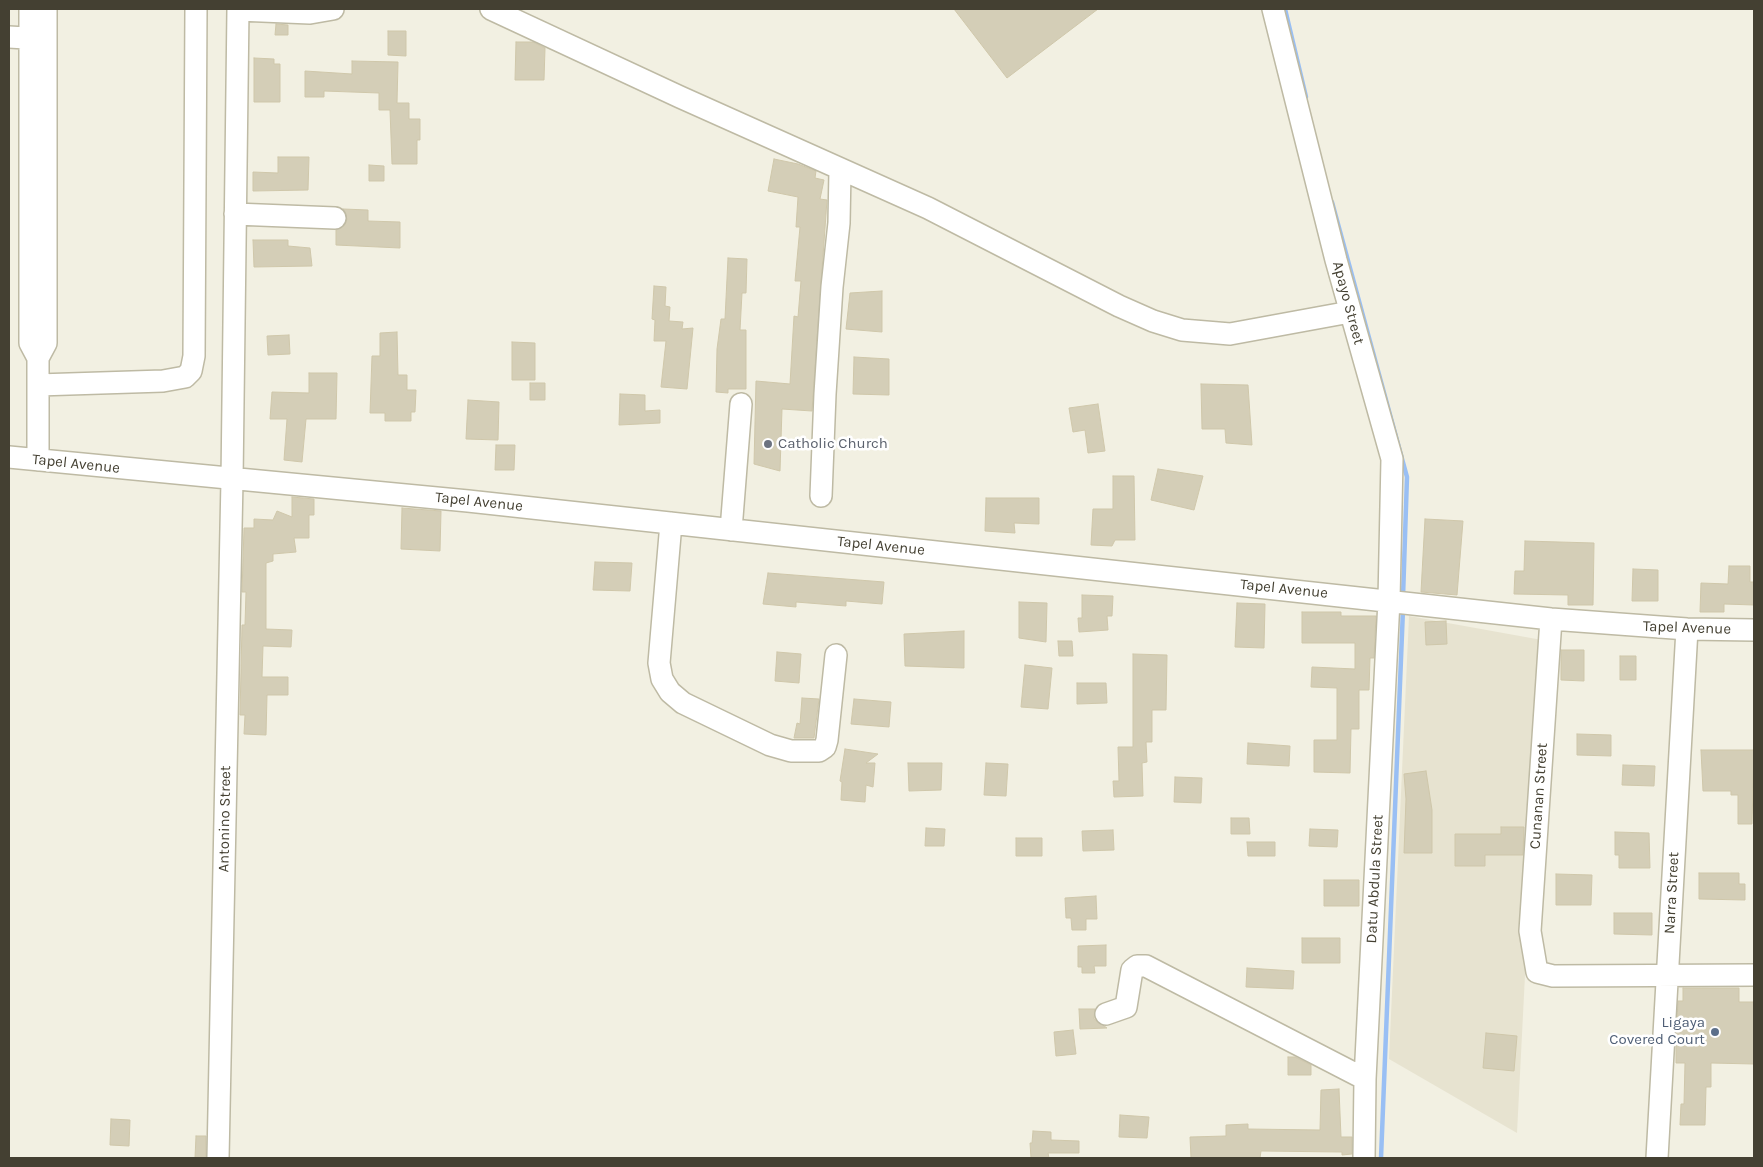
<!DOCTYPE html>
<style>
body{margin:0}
#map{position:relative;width:1763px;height:1167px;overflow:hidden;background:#f2f0e2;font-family:Karla,sans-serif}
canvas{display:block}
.frame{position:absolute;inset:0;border:10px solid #444032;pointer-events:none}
</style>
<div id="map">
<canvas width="1763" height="1167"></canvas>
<div class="frame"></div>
</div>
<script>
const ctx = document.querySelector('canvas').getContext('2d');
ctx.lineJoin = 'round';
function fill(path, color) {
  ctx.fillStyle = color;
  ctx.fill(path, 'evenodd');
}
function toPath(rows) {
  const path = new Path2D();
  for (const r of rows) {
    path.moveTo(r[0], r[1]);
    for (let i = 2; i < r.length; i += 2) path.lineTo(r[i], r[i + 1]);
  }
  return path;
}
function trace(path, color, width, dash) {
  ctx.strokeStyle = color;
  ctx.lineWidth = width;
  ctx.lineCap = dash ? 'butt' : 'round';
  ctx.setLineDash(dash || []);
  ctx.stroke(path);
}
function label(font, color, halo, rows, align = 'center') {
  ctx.font = font + ' Karla,sans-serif';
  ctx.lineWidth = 5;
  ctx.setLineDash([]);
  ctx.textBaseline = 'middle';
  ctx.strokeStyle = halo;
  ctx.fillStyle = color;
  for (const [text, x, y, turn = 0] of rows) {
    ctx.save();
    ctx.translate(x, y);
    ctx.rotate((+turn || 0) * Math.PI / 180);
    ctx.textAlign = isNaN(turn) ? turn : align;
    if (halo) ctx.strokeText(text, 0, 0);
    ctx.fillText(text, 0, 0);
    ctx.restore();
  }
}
const residential = toPath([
 [1409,616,1542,640,1517,1133,1389,1059]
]);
const stream = toPath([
 [1285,9,1306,97],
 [1332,202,1407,477,1403,597],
 [1381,1158,1403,609]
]);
const building = toPath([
 [954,9,1098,9,1007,78,954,9],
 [276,24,288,25,288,35,275,35,276,24],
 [388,31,406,31,406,56,388,55,388,31],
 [516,42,533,42,545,48,544,80,515,80,516,42],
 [254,58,274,59,274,64,280,64,280,102,254,102,254,58],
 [352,61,398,62,397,103,409,103,409,119,420,119,420,140,417,140,417,164,392,164,390,110,379,110,379,93,324,91,324,97,305,97,305,71,352,74,352,61],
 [278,157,309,157,308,190,253,191,253,172,278,173,278,157],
 [774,159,798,164,816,171,815,178,824,180,820,199,827,200,812,411,782,409,780,471,754,464,756,381,790,384,794,316,798,317,801,281,795,281,800,227,796,227,798,197,768,191,774,159],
 [369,165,384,166,384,181,369,181,369,165],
 [343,209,368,210,368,221,400,222,400,248,336,245,336,230,345,225,347,219,343,209],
 [253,240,288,240,288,246,310,248,312,266,254,267,253,240],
 [728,258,747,259,746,293,742,293,740,330,746,330,746,389,728,389,728,393,716,392,717,349,721,319,725,319,728,258],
 [654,286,666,287,665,306,670,307,669,321,683,322,682,329,693,328,687,389,661,387,666,341,654,341,655,320,652,319,654,286],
 [882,291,882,332,846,329,850,293,882,291],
 [397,332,398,375,407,375,407,390,416,390,415,412,411,412,411,421,385,421,385,413,370,413,372,356,380,356,380,333,397,332],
 [289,335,290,354,268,355,267,336,289,335],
 [512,342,535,343,535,380,512,380,512,342],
 [854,357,889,359,889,395,853,394,854,357],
 [309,373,337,373,336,419,306,419,302,462,284,460,287,419,270,419,272,392,309,393,309,373],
 [530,383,545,383,545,400,530,400,530,383],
 [1201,384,1248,385,1252,445,1226,443,1225,429,1202,429,1201,384],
 [620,394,645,395,645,411,660,410,660,423,619,425,620,394],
 [468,400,499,402,498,440,466,439,468,400],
 [1098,404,1105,451,1088,453,1085,430,1073,432,1069,408,1098,404],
 [496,445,515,445,514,470,495,470,496,445],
 [1158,469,1203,476,1194,510,1151,500,1158,469],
 [1113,476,1134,476,1135,540,1115,540,1112,546,1091,545,1093,509,1113,509,1113,476],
 [292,497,314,499,314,515,309,515,309,538,294,538,296,552,273,554,273,561,266,563,266,629,292,630,291,647,263,646,262,677,288,677,288,695,267,695,266,735,244,734,245,715,240,715,242,625,245,625,246,592,242,592,244,528,254,528,254,519,273,520,277,511,292,517,292,497],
 [986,498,1039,498,1039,524,1014,523,1015,533,985,531,986,498],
 [402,508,441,511,440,551,401,549,402,508],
 [1425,519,1463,521,1457,595,1421,592,1425,519],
 [1525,541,1594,543,1593,605,1568,605,1568,595,1514,594,1515,571,1524,571,1525,541],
 [595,562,632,563,630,591,593,590,595,562],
 [1729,566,1750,566,1750,582,1754,582,1754,605,1724,604,1724,612,1700,612,1701,583,1728,584,1729,566],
 [1633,569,1658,570,1658,601,1632,601,1633,569],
 [768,573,884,582,882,604,846,601,846,606,796,602,796,607,763,604,768,573],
 [1082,595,1113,596,1112,616,1107,616,1108,630,1079,632,1078,618,1082,618,1082,595],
 [1019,602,1047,603,1046,642,1019,638,1019,602],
 [1237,603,1265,604,1264,648,1235,647,1237,603],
 [1302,612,1341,612,1341,616,1376,616,1374,658,1370,658,1369,690,1359,690,1359,729,1351,729,1350,773,1314,772,1314,740,1337,740,1337,688,1311,687,1312,667,1355,669,1355,643,1302,643,1302,612],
 [1446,621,1447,644,1426,645,1425,622,1446,621],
 [964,631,964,668,905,666,904,634,964,631],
 [1058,641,1072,641,1073,656,1059,656,1058,641],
 [1561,650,1584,650,1584,681,1561,680,1561,650],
 [777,652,801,654,799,683,775,681,777,652],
 [1133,654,1167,655,1166,710,1152,710,1152,742,1146,742,1147,762,1142,763,1143,796,1114,797,1113,781,1119,781,1118,747,1133,747,1133,654],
 [1620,656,1636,656,1636,680,1620,680,1620,656],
 [1025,665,1052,668,1048,709,1021,707,1025,665],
 [1077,683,1106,683,1107,703,1077,704,1077,683],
 [802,698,819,699,814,738,794,738,797,723,800,724,802,698],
 [854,699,891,702,889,727,851,724,854,699],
 [1577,734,1611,735,1611,756,1577,755,1577,734],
 [1248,743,1290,746,1289,766,1247,764,1248,743],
 [845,749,878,754,866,763,875,763,873,787,866,785,865,802,841,800,842,782,840,781,845,749],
 [1701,750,1754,750,1752,824,1738,824,1738,795,1731,795,1731,791,1703,791,1701,750],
 [908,763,942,763,941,790,909,791,908,763],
 [986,763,1008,764,1006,796,984,795,986,763],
 [1623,765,1655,766,1654,786,1622,785,1623,765],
 [1426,771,1432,810,1432,853,1404,853,1406,799,1404,774,1426,771],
 [1175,777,1202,778,1201,803,1174,802,1175,777],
 [1231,818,1249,818,1250,834,1231,834,1231,818],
 [1501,827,1524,827,1523,855,1485,855,1485,866,1455,866,1455,834,1501,834,1501,827],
 [926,828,945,829,944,846,925,846,926,828],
 [1310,829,1338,830,1337,847,1309,846,1310,829],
 [1113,830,1114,850,1083,851,1082,831,1113,830],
 [1615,832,1649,833,1650,868,1619,868,1619,855,1615,855,1615,832],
 [1016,838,1042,838,1042,856,1016,856,1016,838],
 [1247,842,1275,842,1275,856,1248,856,1247,842],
 [1699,873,1739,873,1739,884,1745,884,1745,900,1699,899,1699,873],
 [1556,874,1592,875,1591,905,1556,905,1556,874],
 [1324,880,1359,880,1359,906,1324,906,1324,880],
 [1096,896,1097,919,1086,919,1086,930,1072,930,1071,918,1066,918,1065,898,1096,896],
 [1614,913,1652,913,1652,935,1614,934,1614,913],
 [1302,938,1340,938,1340,963,1302,963,1302,938],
 [1106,945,1106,966,1094,966,1095,973,1082,973,1082,967,1078,967,1078,946,1106,945],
 [1247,968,1294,971,1293,989,1246,987,1247,968],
 [1683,988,1739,988,1739,1002,1754,1002,1754,1064,1711,1063,1711,1087,1706,1087,1705,1125,1680,1125,1681,1104,1684,1104,1685,1063,1676,1063,1676,1041,1678,1001,1683,1001,1683,988],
 [1079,1009,1095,1009,1094,1019,1107,1028,1080,1029,1079,1009],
 [1073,1030,1076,1054,1056,1056,1054,1032,1073,1030],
 [1486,1033,1517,1036,1514,1071,1483,1068,1486,1033],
 [1288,1057,1295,1057,1311,1065,1311,1075,1288,1075,1288,1057],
 [1339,1089,1341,1137,1352,1137,1352,1154,1342,1155,1342,1152,1261,1151,1260,1158,1191,1158,1190,1137,1226,1136,1226,1125,1248,1124,1248,1129,1320,1130,1321,1090,1339,1089],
 [1120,1115,1149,1117,1147,1138,1119,1137,1120,1115],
 [111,1119,130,1120,129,1146,110,1145,111,1119],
 [1033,1131,1051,1132,1051,1140,1079,1141,1079,1153,1048,1153,1049,1158,1031,1158,1030,1143,1032,1143,1033,1131],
 [196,1136,206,1136,206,1158,195,1158,196,1136]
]);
const minor = toPath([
 [30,9,30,343,38,358],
 [491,9,680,97,928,208,1119,306,1153,321,1182,330,1230,334,1350,312],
 [1273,9,1336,260,1392,459,1389,600,1365,1079,1364,1158],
 [238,10,310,13,333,9],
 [9,37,43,39],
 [235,214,335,218],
 [38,385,163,381,185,377,191,371,194,356,196,9],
 [9,457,468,501,1551,619,1687,629,1754,630],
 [38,460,38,358,46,343,46,9],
 [821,496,825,394,832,287,839,223,840,170],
 [671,523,659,663,662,679,670,692,683,703,770,745,791,751,819,751,825,747,827,740,836,655],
 [731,530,741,404],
 [1551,619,1530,931,1537,972,1553,976,1754,975],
 [1106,1014,1126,1007,1132,970,1137,966,1146,966,1365,1079],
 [218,1158,232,480,238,9],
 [1657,1158,1687,629]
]);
const markers = [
 [768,444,5,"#6b7280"],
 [1715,1032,5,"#5c6f8a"]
];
const streetNames = [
 ["Apayo Street",1348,303,75],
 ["Tapel Avenue",76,464,6],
 ["Tapel Avenue",479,502,6],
 ["Tapel Avenue",881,546,6],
 ["Tapel Avenue",1284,589,6],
 ["Tapel Avenue",1687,628,2],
 ["Cunanan Street",1539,796,-86],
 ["Antonino Street",225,819,-89],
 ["Datu Abdula Street",1375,879,-87],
 ["Narra Street",1672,893,-87]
];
const worshipNames = [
 ["Catholic Church",778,444]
];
const serviceNames = [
 ["Ligaya",1705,1023],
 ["Covered Court",1705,1040]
];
fill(residential, '#e7e3d0');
trace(stream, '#99bff4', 4.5);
fill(building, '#d4ceb7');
trace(building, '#cfc7aa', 1);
trace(minor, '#bebaa4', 24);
trace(minor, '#fff', 21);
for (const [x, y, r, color] of markers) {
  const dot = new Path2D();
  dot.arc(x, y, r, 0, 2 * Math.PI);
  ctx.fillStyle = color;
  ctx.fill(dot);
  trace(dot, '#fff', 2);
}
label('15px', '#444032', '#fff', streetNames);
label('15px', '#5b616d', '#fff', worshipNames, 'left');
label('15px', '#4e5e75', '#fff', serviceNames, 'right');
</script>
